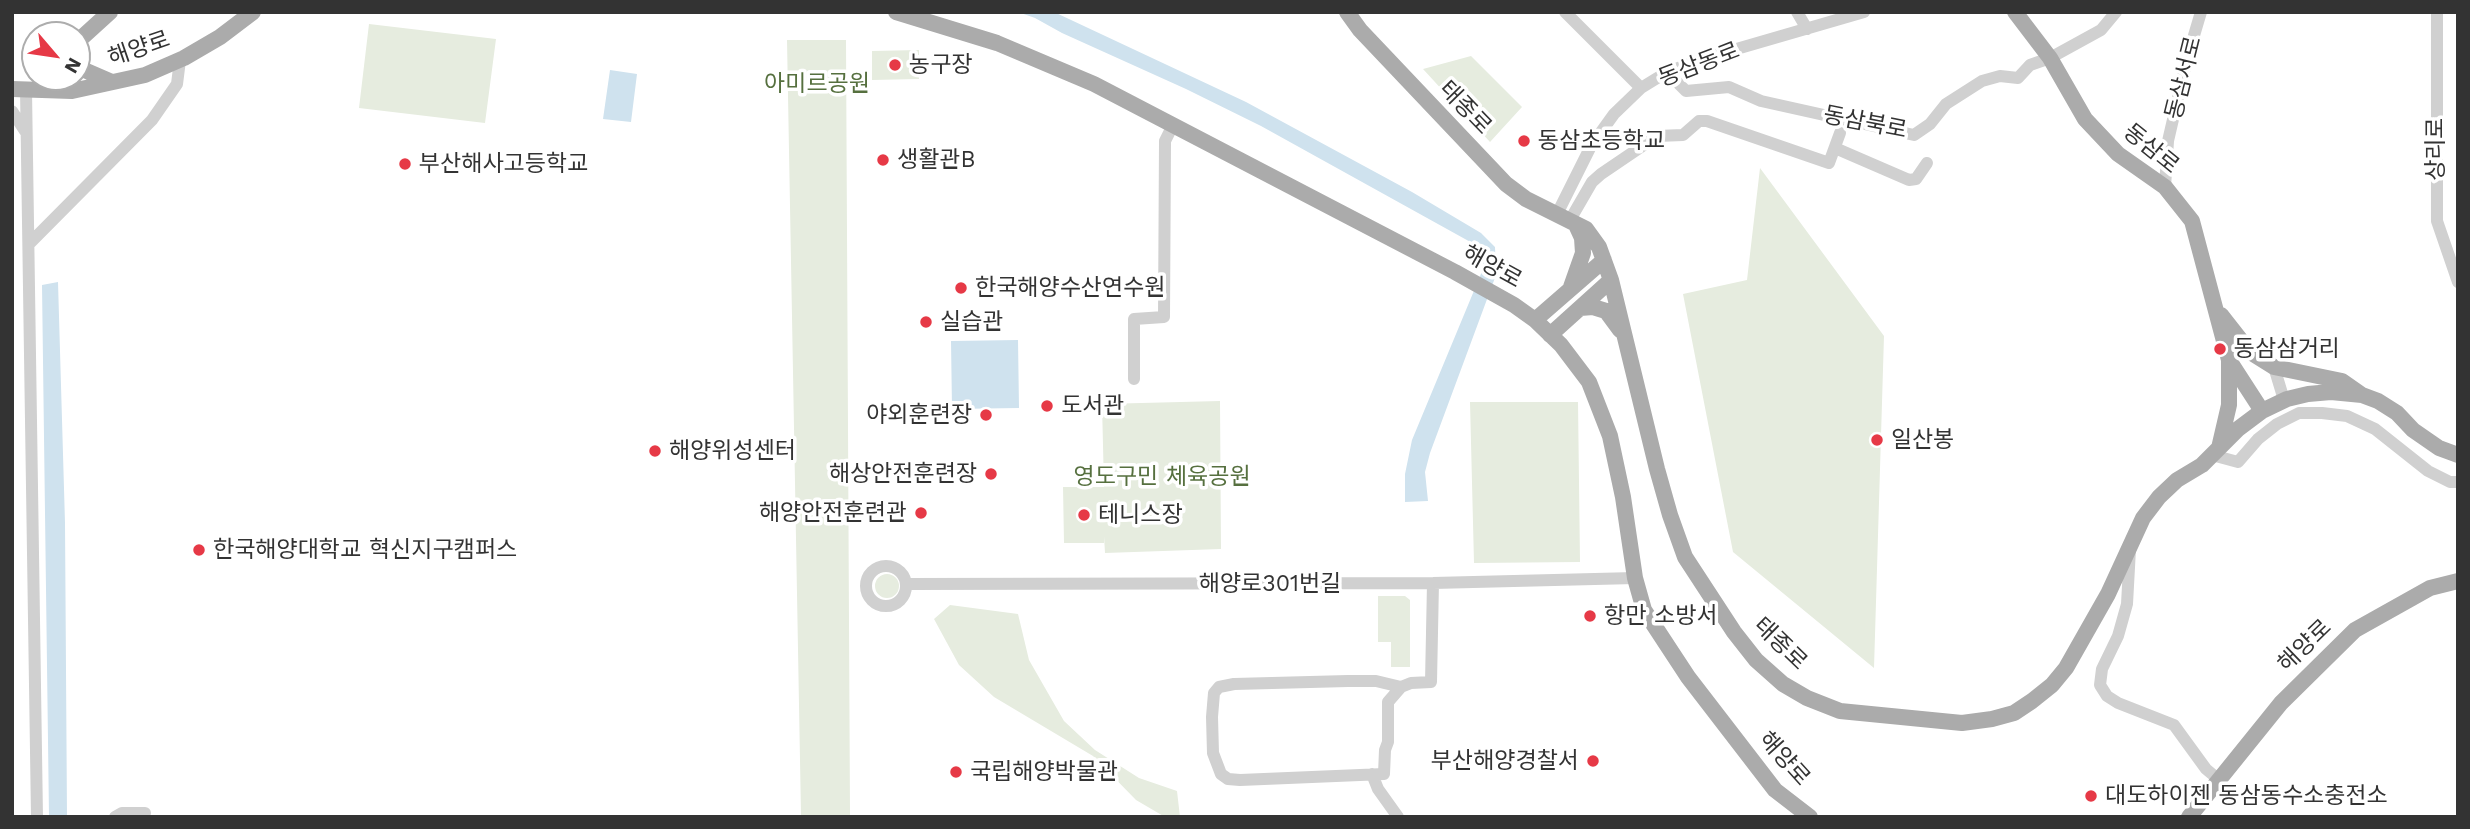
<!DOCTYPE html>
<meta charset="utf-8">
<style>
body{margin:0}
#map{position:relative;width:2470px;height:829px;overflow:hidden;background:#fff;font-family:"Work Sans",sans-serif}
canvas{display:block}
.frame{position:absolute;inset:0;border:14px solid #333;pointer-events:none}
.north{position:absolute;left:21px;top:21px;width:70px;height:70px;box-sizing:border-box;background:#fff;border:2px solid #adadad;border-radius:50%;rotate:119deg;font-size:19px;font-weight:700;line-height:28px;text-align:center;color:#333}
.north::after{content:'';display:block;margin:auto;width:24px;height:32px;background:#e63946;clip-path:polygon(50% 0,100% 100%,50% 72%,0 100%)}
</style>
<div id="map">
<canvas width="2470" height="829"></canvas>
<div class="frame"></div>
<div class="north">N</div>
</div>
<script>
const ctx = document.querySelector('canvas').getContext('2d');
ctx.lineJoin = 'round';
function fill(path, color) {
  ctx.fillStyle = color;
  ctx.fill(path, 'evenodd');
}
function toPath(rows) {
  const path = new Path2D();
  for (const r of rows) {
    if (r.length === 3) {
      path.moveTo(r[0] + r[2], r[1]);
      path.arc(r[0], r[1], r[2], 0, 2 * Math.PI);
      continue;
    }
    path.moveTo(r[0], r[1]);
    for (let i = 2; i < r.length; i += 2) path.lineTo(r[i], r[i + 1]);
  }
  return path;
}
function trace(path, color, width, dash) {
  ctx.strokeStyle = color;
  ctx.lineWidth = width;
  ctx.lineCap = dash ? 'butt' : 'round';
  ctx.setLineDash(dash || []);
  ctx.stroke(path);
}
function label(font, color, halo, rows, align = 'center') {
  ctx.font = font + ' "Work Sans","Noto Sans KR",sans-serif';
  ctx.lineWidth = 7;
  ctx.setLineDash([]);
  ctx.textBaseline = 'middle';
  ctx.strokeStyle = halo;
  ctx.fillStyle = color;
  for (const [text, x, y, turn = 0] of rows) {
    ctx.save();
    ctx.translate(x, y);
    ctx.rotate((+turn || 0) * Math.PI / 180);
    ctx.textAlign = isNaN(turn) ? turn : align;
    if (halo) ctx.strokeText(text, 0, 0);
    ctx.fillText(text, 0, 0);
    ctx.restore();
  }
}
const green = toPath([
 [369,24,496,39,485,123,359,108],
 [787,40,846,40,850,815,801,815],
 [919,50,919,79,872,80,872,51],
 [1471,56,1522,107,1490,142,1423,69],
 [1760,168,1884,336,1874,668,1733,552,1683,294,1747,280],
 [1220,401,1221,549,1105,553,1104,536,1104,543,1064,543,1063,487,1104,487,1102,404],
 [1470,402,1578,402,1580,562,1474,563],
 [887,586,12],
 [1378,596,1405,596,1410,600,1410,667,1391,667,1391,642,1378,642],
 [950,605,1018,614,1029,660,1064,721,1095,750,1139,778,1177,791,1180,817,1165,817,1136,800,1093,756,994,697,959,665,934,619]
]);
const water = toPath([
 [1018,12,1054,12,1246,102,1412,192,1481,233,1495,247,1496,275,1430,453,1425,472,1428,501,1405,502,1405,474,1412,440,1483,269,1483,257,1474,244,1261,126,1186,89,1062,33,1035,18],
 [610,70,637,74,631,122,603,119],
 [58,282,65,523,67,817,49,817,42,285],
 [1018,340,1019,408,952,409,951,341]
]);
const minor = toPath([
 [1565,12,1641,88],
 [1797,12,1807,29],
 [2437,12,2437,221,2458,282],
 [1667,72,1686,91,1729,87,1761,101,1914,135,1930,124,1946,104,1982,81,2000,76,2018,78,2030,65,2050,58,2101,30,2116,12],
 [26,90,37,817],
 [12,111,25,131],
 [1835,148,1909,180,1916,179,1927,163],
 [2165,187,2168,141,2187,59,2201,12],
 [1557,214,1591,146,1614,114,1641,88,1667,72,1702,59,1864,12],
 [1570,220,1592,182,1601,174,1657,136,1683,135,1699,121,1707,121,1829,163,1840,133],
 [29,244,152,120,177,84,180,60],
 [2274,367,2284,400],
 [1134,379,1134,319,1164,317,1165,141,1173,125],
 [2212,455,2238,462,2258,439,2277,424,2299,413,2322,413,2347,416,2375,429,2428,471,2450,482,2458,482],
 [2130,549,2127,604,2118,636,2102,669,2100,685,2107,696,2118,703,2174,725,2206,769,2218,779],
 [886,586,20],
 [906,584,1433,583,1635,578],
 [1348,681,1376,681,1401,687,1388,702,1388,742,1385,750,1384,774,1240,780,1228,779,1221,774,1213,753,1212,717,1214,693,1219,687,1234,684,1348,681],
 [1401,687,1411,683,1431,682,1433,583],
 [1372,774,1378,789,1398,817],
 [115,817,122,813,145,813]
]);
const major = toPath([
 [896,12,997,43,1094,84,1455,272,1514,305,1535,320,1561,345,1589,382,1610,436,1623,497,1635,578,1644,610,1688,677,1775,790,1810,817],
 [1347,12,1360,30,1506,184,1526,199,1586,229,1599,247,1611,280,1657,469,1670,515,1685,557,1734,632,1756,660,1783,684,1807,698,1840,711,1962,723,1992,719,2014,713,2032,701,2052,685,2066,668,2108,594,2143,518,2159,497,2177,480,2202,465,2238,429,2262,411,2287,399,2308,394,2331,392,2362,395,2378,401,2397,413,2413,430,2439,448,2458,455],
 [2015,12,2050,58,2085,119,2118,154,2165,187,2192,221,2229,360,2262,411],
 [77,42,110,12],
 [77,61,82,69,112,82],
 [12,89,72,91,145,75,184,58,220,37,253,12],
 [1571,287,1583,253,1582,238,1576,225],
 [1580,308,1593,307,1606,311,1620,330],
 [2221,315,2250,352,2274,367,2342,381,2362,395],
 [1535,320,1604,260],
 [1550,335,1611,280],
 [2219,448,2229,405,2229,360],
 [2189,817,2281,703,2355,630,2430,588,2458,581]
]);
const markers = [
 [895,65,7,"#e63946"],
 [1524,141,7,"#e63946"],
 [883,160,7,"#e63946"],
 [405,164,7,"#e63946"],
 [961,288,7,"#e63946"],
 [926,322,7,"#e63946"],
 [2220,349,7,"#e63946"],
 [1047,406,7,"#e63946"],
 [986,415,7,"#e63946"],
 [1877,440,7,"#e63946"],
 [655,451,7,"#e63946"],
 [991,474,7,"#e63946"],
 [921,513,7,"#e63946"],
 [1084,515,7,"#e63946"],
 [199,550,7,"#e63946"],
 [1590,616,7,"#e63946"],
 [1593,761,7,"#e63946"],
 [956,772,7,"#e63946"],
 [2091,796,7,"#e63946"]
];
const streetNames = [
 ["해양로",139,49,-19],
 ["동삼동로",1699,65,-21],
 ["동삼서로",2184,78,-76],
 ["태종로",1465,108,46],
 ["동삼북로",1865,123,11],
 ["동삼로",2151,149,39],
 ["상리로",2436,149,-90],
 ["해양로",1492,267,29],
 ["해양로301번길",1270,584],
 ["태종로",1780,644,44],
 ["해양로",2305,646,-44],
 ["해양로",1784,759,48]
];
const poiNames = [
 ["농구장",909,65],
 ["동삼초등학교",1538,141],
 ["생활관B",897,160],
 ["부산해사고등학교",419,164],
 ["한국해양수산연수원",975,288],
 ["실습관",940,322],
 ["동삼삼거리",2234,349],
 ["도서관",1061,406],
 ["야외훈련장",972,415,"right"],
 ["일산봉",1891,440],
 ["해양위성센터",669,451],
 ["해상안전훈련장",977,474,"right"],
 ["해양안전훈련관",907,513,"right"],
 ["테니스장",1098,515],
 ["한국해양대학교 혁신지구캠퍼스",213,550],
 ["항만 소방서",1604,616],
 ["부산해양경찰서",1579,761,"right"],
 ["국립해양박물관",970,772],
 ["대도하이젠 동삼동수소충전소",2105,796]
];
const parkNames = [
 ["아미르공원",817,84],
 ["영도구민 체육공원",1162,477]
];
fill(green, '#e6ecdf');
fill(water, '#cfe2ee');
trace(minor, '#d0d0d0', 12);
trace(major, '#ababab', 16);
for (const [x, y, r, color] of markers) {
  const dot = new Path2D();
  dot.arc(x, y, r, 0, 2 * Math.PI);
  ctx.fillStyle = color;
  ctx.fill(dot);
  trace(dot, '#fff', 2.5);
}
label('23px', '#333', '#fff', streetNames);
label('23px', '#333', '#fff', poiNames, 'left');
label('23px', '#56703f', '#fff', parkNames);
</script>
